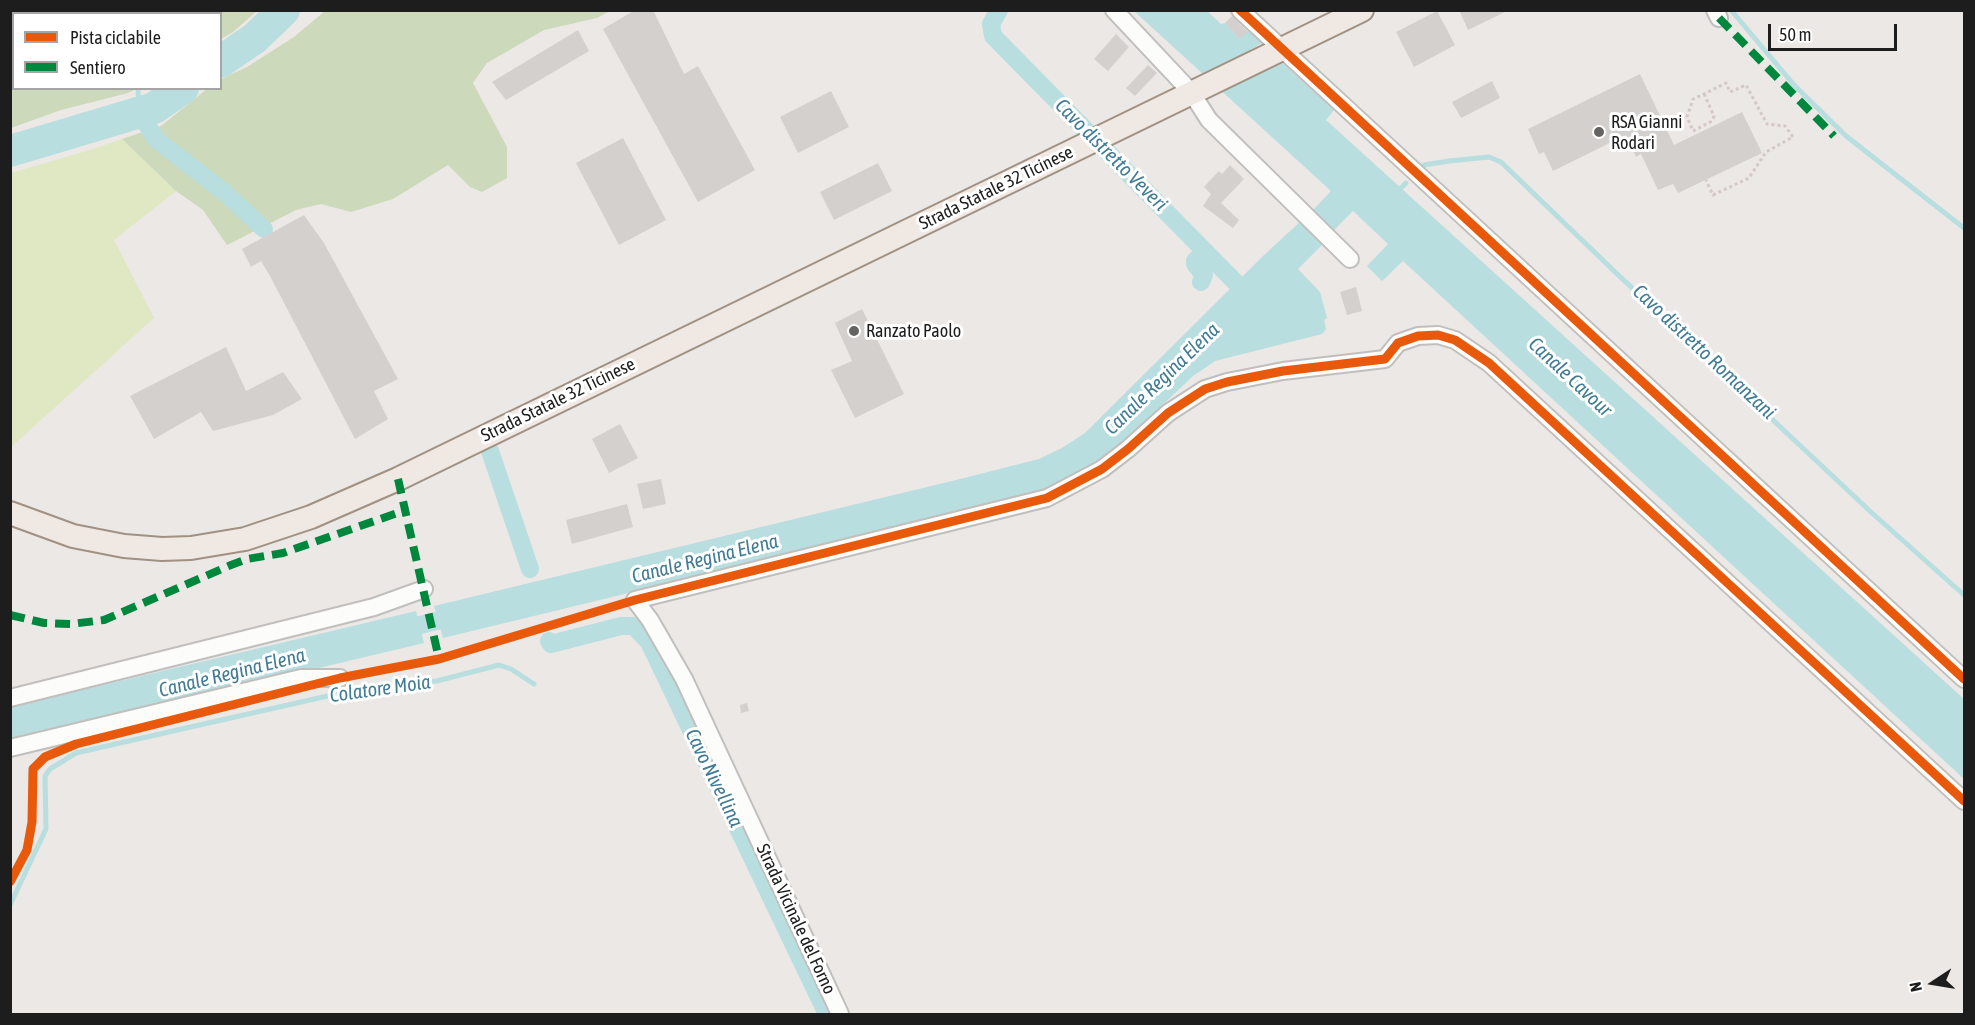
<!DOCTYPE html>
<style>
body{margin:0}
#map{position:relative;width:1975px;height:1025px;overflow:hidden;background:#ebe8e5;font-family:"Asap Condensed",sans-serif}
canvas{display:block}
.frame{position:absolute;inset:0;border:12px solid #1d1d1d;pointer-events:none}
.legend{position:absolute;left:12px;top:12px;width:210px;height:78px;box-sizing:border-box;background:#fff;border:2px solid #a5a5a5;margin:0;padding:8px 10px;list-style:none;font-size:18px;color:#1d1d1d}
.legend li{display:flex;align-items:center;gap:12px;height:30px}
.legend b{width:30px;border:2px solid #a5a5a5}
.north{position:absolute;left:1903px;top:953px;width:60px;height:60px;-webkit-text-stroke:4px #fff;paint-order:stroke;rotate:258deg;font-size:16px;font-weight:700;line-height:24px;text-align:center;color:#1d1d1d}
.north::after{content:'';display:block;margin:auto;width:21px;height:27px;background:#1d1d1d;clip-path:polygon(50% 0,100% 100%,50% 72%,0 100%)}
.scale{position:absolute;left:1768px;top:24px;width:129px;height:27px;box-sizing:border-box;border:3px solid #1d1d1d;border-top:0;padding-left:8px;font-size:18px;line-height:21px;white-space:nowrap;color:#1d1d1d;-webkit-text-stroke:4px #fff;paint-order:stroke}
</style>
<div id="map">
<canvas width="1975" height="1025"></canvas>
<div class="frame"></div>
<ul class="legend">
<li><b style="height:8px;background:#e8590c"></b>Pista ciclabile</li>
<li><b style="height:8px;background:#00873e"></b>Sentiero</li>
</ul>
<div class="north">N</div>
<div class="scale">50 m</div>
</div>
<script>
const ctx = document.querySelector('canvas').getContext('2d');
ctx.lineJoin = 'round';
function fill(path, color) {
  ctx.fillStyle = color;
  ctx.fill(path, 'evenodd');
}
function toPath(rows) {
  const path = new Path2D();
  for (const r of rows) {
    path.moveTo(r[0], r[1]);
    for (let i = 2; i < r.length; i += 2) path.lineTo(r[i], r[i + 1]);
  }
  return path;
}
function trace(path, color, width, dash) {
  ctx.strokeStyle = color;
  ctx.lineWidth = width;
  ctx.lineCap = dash ? 'butt' : 'round';
  ctx.setLineDash(dash || []);
  ctx.stroke(path);
}
function label(font, color, halo, rows, align = 'center') {
  ctx.font = font + ' "Asap Condensed",sans-serif';
  ctx.lineWidth = 6;
  ctx.setLineDash([]);
  ctx.textBaseline = 'middle';
  ctx.strokeStyle = halo;
  ctx.fillStyle = color;
  for (const [text, x, y, turn = 0] of rows) {
    ctx.save();
    ctx.translate(x, y);
    ctx.rotate((+turn || 0) * Math.PI / 180);
    ctx.textAlign = isNaN(turn) ? turn : align;
    if (halo) ctx.strokeText(text, 0, 0);
    ctx.fillText(text, 0, 0);
    ctx.restore();
  }
}
const grass = toPath([
 [122,139,176,191,114,240,154,318,11,447,11,173,90,150]
]);
const forest = toPath([
 [34,10,257,10,257,11,233,32,221,39,220,14,30,13],
 [325,11,325,10,610,11,597,18,544,30,487,63,473,83,507,147,507,178,482,192,470,187,448,165,393,199,351,212,321,204,296,210,227,245,203,210,176,191,122,139,161,126,207,89,220,88,221,79,247,67,294,37],
 [13,26,14,88,136,89,128,93,61,110,11,128,10,28]
]);
const water = toPath([
 [1134,11,1207,11,1221,24,1225,23,1240,39,1248,31,1232,16,1236,11,1254,29,1262,43,1250,50,1269,69,1283,63,1334,110,1326,120,1964,699,1964,779,1403,261,1382,281,1367,266,1388,244,1353,211,1332,232,1312,211,1331,191],
 [1301,221,1323,244,1298,269,1320,292,1327,318,1324,320,1326,329,1322,334,1215,361,1193,376,1112,453,1054,489,1029,496,443,638,434,606,956,480,1039,459,1062,448,1085,433,1264,255],
 [416,611,424,643,11,741,10,707]
]);
const stream = toPath([
 [134,10,134,14],
 [1731,10,1794,85,1846,136,1964,228],
 [138,88,139,113],
 [1424,165,1449,161,1489,157,1501,162,1613,270,1872,513,1964,595],
 [1398,191,1406,183],
 [10,905,46,829,45,776,50,769,76,753,354,690,393,684,437,681,499,665,511,669,534,684]
]);
const canal = toPath([
 [999,10,991,24,993,36,1248,295],
 [139,113,157,140,224,192,264,229],
 [1201,282,1204,275,1195,264,1195,261,1205,251],
 [490,451,530,569],
 [397,631,460,615],
 [549,641,551,644,621,626,634,626,649,642,827,1014]
]);
const river = toPath([
 [220,62,255,38,284,10],
 [10,151,154,108,183,88]
]);
const building = toPath([
 [635,10,653,10,684,74,698,66,755,170,698,202,603,29],
 [1459,10,1509,10,1468,30],
 [1437,11,1455,45,1414,67,1396,32],
 [1232,16,1248,32,1240,39,1225,23],
 [578,30,589,51,506,100,492,82],
 [1116,34,1129,47,1108,71,1094,59],
 [1148,65,1157,73,1135,96,1126,88],
 [1640,74,1674,145,1742,112,1762,153,1678,193,1673,184,1658,190,1641,154,1636,157,1626,135,1553,171,1544,152,1539,154,1528,129],
 [1492,81,1500,98,1461,118,1452,102],
 [831,91,849,127,798,153,780,117],
 [623,138,666,220,619,245,576,163],
 [878,163,892,191,834,220,820,192],
 [1230,165,1244,179,1221,203,1239,220,1233,228,1203,206,1211,194,1204,187,1219,171,1222,174],
 [304,215,324,243,398,379,374,391,388,419,355,439,270,276,261,261,251,267,242,249],
 [1356,287,1362,311,1347,315,1340,292],
 [862,309,904,394,855,418,831,370,852,361,835,323],
 [226,347,246,391,283,372,302,399,273,415,213,431,201,412,154,439,130,396],
 [620,424,638,458,609,473,592,439],
 [661,479,666,504,643,509,637,484],
 [627,504,633,527,572,544,566,520],
 [747,703,749,711,741,713,740,705]
]);
const path = toPath([
 [1704,94,1714,116,1712,121,1693,131,1687,117,1693,99,1704,94,1726,83,1730,92,1746,85,1767,124,1785,126,1793,137,1766,152,1749,178,1713,195,1706,180]
]);
const minor = toPath([
 [1114,10,1191,92,1209,120,1350,259],
 [1240,10,1964,679],
 [1715,10,1719,18],
 [10,698,374,607,424,589],
 [10,748,301,678,340,678],
 [840,1014,684,679,650,620,635,600,1047,498,1102,469,1128,449,1168,413,1205,389,1227,382,1283,371,1385,359,1398,343,1418,336,1438,335,1455,340,1489,363,1964,801]
]);
const major = toPath([
 [10,513,73,536,124,546,162,549,191,548,245,539,311,517,398,479,1362,10]
]);
const quiet = toPath([
 [1719,18,1834,136],
 [398,479,439,659],
 [10,615,44,623,71,624,104,620,231,565,247,559,283,553,406,510]
]);
const cycleway = toPath([
 [1240,10,1964,679],
 [10,882,27,850,32,822,33,769,45,757,76,744,340,678,439,659,635,600,1047,498,1102,469,1128,449,1168,413,1205,389,1227,382,1283,371,1385,359,1398,343,1418,336,1438,335,1455,340,1489,363,1964,801]
]);
const markers = [
 [1599,132,6,"#656463"],
 [854,331,6,"#656463"]
];
const poiNames = [
 ["RSA Gianni",1611,122],
 ["Rodari",1611,143],
 ["Ranzato Paolo",866,331]
];
const streetNames = [
 ["Strada Statale 32 Ticinese",996,188,-26],
 ["Strada Statale 32 Ticinese",558,400,-26],
 ["Strada Vicinale del Forno",796,919,65]
];
const waterNames = [
 ["Cavo distretto Veveri",1111,155,45],
 ["Cavo distretto Romanzani",1704,352,43],
 ["Canale Cavour",1570,377,43],
 ["Canale Regina Elena",1162,379,-44],
 ["Canale Regina Elena",705,559,-14],
 ["Canale Regina Elena",232,673,-14],
 ["Colatore Moia",380,689,-8],
 ["Cavo Nivellina",714,778,64]
];
fill(grass, '#dfe8c3');
fill(forest, '#ccd9ba');
fill(water, '#b9dedf');
trace(stream, '#b9dedf', 5);
trace(canal, '#b9dedf', 18);
trace(river, '#b9dedf', 32);
fill(building, '#d3d0ce');
trace(minor, '#c1bfbe', 20);
trace(major, '#a19182', 26);
trace(path, '#d5c6c7', 3, [3, 3]);
trace(minor, '#fcfcfb', 16);
trace(major, '#f0e8e3', 22);
trace(quiet, '#00873e', 8, [15, 8]);
trace(cycleway, '#e8590c', 9);
for (const [x, y, r, color] of markers) {
  const dot = new Path2D();
  dot.arc(x, y, r, 0, 2 * Math.PI);
  ctx.fillStyle = color;
  ctx.fill(dot);
  trace(dot, '#fff', 2);
}
label('18px', '#1d1d1d', '#fff', poiNames, 'left');
label('18px', '#1d1d1d', '#fff', streetNames);
label('italic 20px', '#417c94', '#fff', waterNames);
</script>
